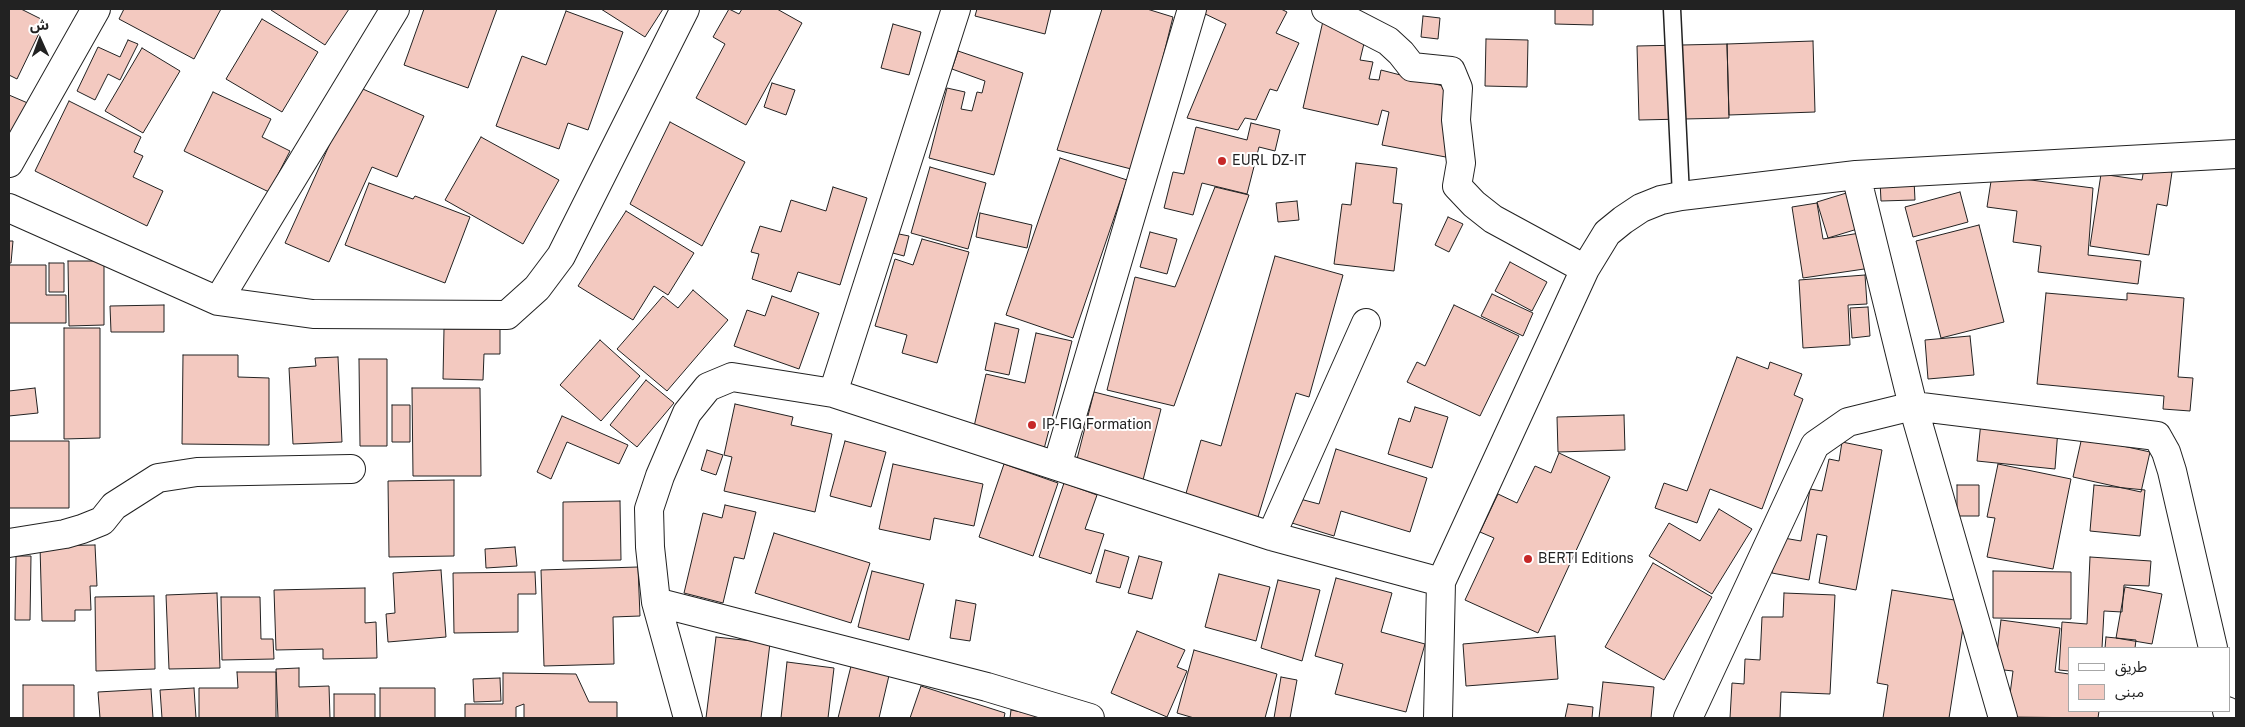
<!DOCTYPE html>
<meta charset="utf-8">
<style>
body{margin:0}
#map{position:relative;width:2245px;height:727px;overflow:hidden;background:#fff;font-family:"Public Sans","Noto Sans Arabic",sans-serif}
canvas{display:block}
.frame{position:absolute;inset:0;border:10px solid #222;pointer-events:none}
.legend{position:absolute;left:2068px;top:647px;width:162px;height:65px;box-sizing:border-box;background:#fff;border:1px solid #a7a7a7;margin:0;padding:6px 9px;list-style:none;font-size:15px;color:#222}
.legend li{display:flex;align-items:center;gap:10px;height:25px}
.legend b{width:25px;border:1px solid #a7a7a7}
.north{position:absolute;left:15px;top:15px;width:50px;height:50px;-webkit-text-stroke:4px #fff;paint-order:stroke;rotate:358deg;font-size:14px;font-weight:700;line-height:20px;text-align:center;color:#222}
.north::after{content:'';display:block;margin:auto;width:18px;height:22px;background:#222;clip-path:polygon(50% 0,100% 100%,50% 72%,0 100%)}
</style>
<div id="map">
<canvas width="2245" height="727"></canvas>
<div class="frame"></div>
<ul class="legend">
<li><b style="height:6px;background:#fff"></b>طريق</li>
<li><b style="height:14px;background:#f3c9c0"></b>مبنى</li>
</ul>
<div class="north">ش</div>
</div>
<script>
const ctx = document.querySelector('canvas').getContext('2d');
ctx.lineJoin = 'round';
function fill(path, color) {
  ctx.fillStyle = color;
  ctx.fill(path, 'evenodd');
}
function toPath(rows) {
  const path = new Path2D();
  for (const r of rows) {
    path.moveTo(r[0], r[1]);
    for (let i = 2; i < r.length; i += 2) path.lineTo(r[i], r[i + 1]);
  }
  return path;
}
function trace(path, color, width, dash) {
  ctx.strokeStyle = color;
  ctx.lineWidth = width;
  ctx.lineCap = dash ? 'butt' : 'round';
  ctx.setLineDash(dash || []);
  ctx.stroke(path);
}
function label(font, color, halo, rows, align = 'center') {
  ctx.font = font + ' "Public Sans",sans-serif';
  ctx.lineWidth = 4;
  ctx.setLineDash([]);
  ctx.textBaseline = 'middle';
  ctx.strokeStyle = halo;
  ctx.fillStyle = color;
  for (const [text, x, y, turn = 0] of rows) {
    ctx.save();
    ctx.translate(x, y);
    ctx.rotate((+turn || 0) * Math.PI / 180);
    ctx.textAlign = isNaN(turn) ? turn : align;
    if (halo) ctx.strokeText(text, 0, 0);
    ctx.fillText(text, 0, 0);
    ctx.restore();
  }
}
const building = toPath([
 [9,9,21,9,45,21,17,79,9,75,9,9],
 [124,9,221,9,194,59,119,19,124,9],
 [272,9,349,9,325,45,271,10,272,9],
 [424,9,497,9,468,88,404,65,424,9],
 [601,9,663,9,645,37,601,9],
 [729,9,739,14,742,9,777,9,802,23,746,125,696,98,725,44,713,37,729,9],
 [977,9,1051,9,1045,34,975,16,977,9],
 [1102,9,1147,9,1173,17,1135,170,1057,150,1102,9],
 [1200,9,1281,9,1287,12,1276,33,1299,43,1277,91,1270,89,1256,120,1245,118,1238,130,1187,118,1226,24,1199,11,1200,9],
 [1555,9,1593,9,1593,25,1555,24,1555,9],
 [566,11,623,32,588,130,568,123,559,149,496,126,522,56,546,65,566,11],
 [1423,16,1440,18,1438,39,1421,37,1423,16],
 [262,19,318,52,282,112,226,79,262,19],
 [1323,21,1367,31,1360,60,1373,62,1369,79,1379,80,1381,70,1447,87,1451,158,1382,145,1389,112,1382,110,1378,125,1303,108,1323,21],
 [893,24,921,32,909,75,881,68,893,24],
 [1486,39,1528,40,1527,87,1485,86,1486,39],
 [128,40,138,44,120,80,108,74,95,100,77,91,98,47,120,57,128,40],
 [1813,41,1815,112,1729,115,1727,44,1813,41],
 [1727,44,1729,118,1639,120,1637,46,1727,44],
 [142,48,180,71,143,133,105,111,142,48],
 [958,51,1023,73,994,175,929,158,947,88,965,92,961,109,972,111,977,92,982,93,985,81,952,69,958,51],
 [772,83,795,90,786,115,764,107,772,83],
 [356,86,424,116,397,177,372,167,329,262,285,243,356,86],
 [213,92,271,119,262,137,290,151,269,192,184,151,213,92],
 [9,95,30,104,9,143,9,95],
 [69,101,141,137,134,152,143,156,133,177,163,191,147,226,35,171,69,101],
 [670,122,745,162,702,246,630,204,670,122],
 [1251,123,1280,130,1275,151,1259,147,1247,194,1202,183,1193,215,1164,208,1173,172,1184,174,1196,127,1247,140,1251,123],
 [481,137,559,180,523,244,445,200,481,137],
 [1060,158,1127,180,1073,338,1006,315,1060,158],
 [1356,163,1397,168,1393,203,1402,204,1394,271,1334,264,1342,204,1351,205,1356,163],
 [930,167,986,183,968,249,911,233,930,167],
 [2144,168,2172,172,2167,206,2157,204,2149,255,2090,246,2101,174,2142,180,2144,168],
 [1992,175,2093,188,2088,255,2141,261,2138,284,2038,272,2041,246,2013,242,2017,211,1987,207,1992,175],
 [1914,180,1915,200,1881,201,1880,181,1914,180],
 [369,183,413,199,415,196,470,217,445,283,345,245,369,183],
 [833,187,867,198,840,285,798,272,791,292,752,279,759,254,751,252,760,226,781,232,791,200,826,211,833,187],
 [1215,187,1249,195,1174,406,1107,390,1135,277,1175,287,1215,187],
 [1853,191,1864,227,1828,238,1817,202,1853,191],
 [1960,192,1968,222,1913,237,1905,207,1960,192],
 [1297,201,1299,220,1278,222,1276,203,1297,201],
 [1817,203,1823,239,1866,232,1871,268,1803,278,1792,207,1817,203],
 [626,211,694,253,668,295,654,286,633,320,578,286,626,211],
 [980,213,1032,225,1027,248,976,237,980,213],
 [1448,217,1463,224,1449,252,1435,245,1448,217],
 [1979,225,2004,322,1941,338,1916,241,1979,225],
 [1150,232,1177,239,1167,274,1140,267,1150,232],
 [894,233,909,236,904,256,889,252,894,233],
 [922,239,969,252,937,363,902,353,907,335,875,326,895,259,913,265,922,239],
 [9,241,13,241,11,263,9,263,9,241],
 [1275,256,1343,275,1309,397,1296,393,1258,517,1185,497,1201,440,1221,446,1275,256],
 [68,261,104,261,104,325,69,326,68,261],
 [1510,262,1547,282,1532,311,1495,291,1510,262],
 [49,263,64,263,64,292,49,292,49,263],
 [9,265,46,265,46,295,66,295,66,323,9,323,9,265],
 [1865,275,1867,304,1848,305,1850,345,1803,348,1799,280,1865,275],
 [693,290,728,320,667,391,617,349,663,296,678,308,693,290],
 [2046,293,2127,300,2127,293,2184,298,2178,377,2193,378,2190,411,2163,409,2164,396,2037,384,2046,293],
 [1492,294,1533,313,1523,336,1481,316,1492,294],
 [772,296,819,313,799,369,734,346,747,310,765,316,772,296],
 [164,305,164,332,111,332,110,306,164,305],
 [1454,305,1519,336,1480,416,1407,382,1417,362,1425,366,1454,305],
 [1868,307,1870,336,1852,338,1850,308,1868,307],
 [995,323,1019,329,1009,375,985,370,995,323],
 [64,328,100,328,100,438,64,439,64,328],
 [444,329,500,329,500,354,484,354,483,380,443,379,444,329],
 [1036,333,1072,341,1044,449,973,431,986,374,1025,383,1036,333],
 [1970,336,1974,375,1928,379,1925,340,1970,336],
 [600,340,640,376,601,421,560,385,600,340],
 [183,355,238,355,238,377,269,378,269,445,182,444,183,355],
 [338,357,342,442,293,444,289,368,316,366,315,358,338,357],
 [1737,357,1768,369,1770,362,1802,374,1794,395,1803,399,1762,509,1710,489,1697,523,1655,508,1664,483,1687,491,1737,357],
 [359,359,387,359,387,446,360,446,359,359],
 [646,380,674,403,637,447,610,425,646,380],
 [35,388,38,413,9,416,9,391,35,388],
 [412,388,480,388,481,476,413,476,412,388],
 [1094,392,1161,409,1142,484,1075,467,1094,392],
 [735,404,793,417,791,425,832,434,815,512,724,491,732,457,724,455,735,404],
 [392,405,410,405,410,442,392,442,392,405],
 [1415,407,1448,417,1432,468,1388,454,1399,418,1410,422,1415,407],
 [1624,415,1625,450,1558,452,1557,417,1624,415],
 [562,416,628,445,619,464,567,442,551,479,537,472,562,416],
 [1981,422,2058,429,2055,469,1977,461,1981,422],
 [2082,437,2150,452,2141,492,2073,477,2082,437],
 [9,441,69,441,69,508,9,508,9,441],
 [845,441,886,452,871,507,830,496,845,441],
 [1842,442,1882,450,1856,590,1819,583,1827,536,1817,534,1809,580,1772,573,1778,537,1801,541,1810,489,1822,491,1829,459,1839,461,1842,442],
 [1336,449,1427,478,1410,532,1341,511,1334,536,1292,523,1300,499,1319,504,1336,449],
 [707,450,723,455,716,475,701,470,707,450],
 [1559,453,1610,477,1538,633,1465,600,1494,538,1480,532,1498,494,1517,503,1535,466,1551,473,1559,453],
 [893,464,983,484,974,526,934,518,930,540,879,529,893,464],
 [1004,464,1058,483,1033,556,979,537,1004,464],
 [1998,464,2071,479,2053,569,1987,557,1995,518,1987,517,1998,464],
 [454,480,454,556,389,557,388,481,454,480],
 [1064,483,1097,495,1085,529,1104,534,1091,574,1039,557,1064,483],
 [1957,485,1979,485,1979,516,1957,516,1957,485],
 [2094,485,2145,490,2140,536,2090,531,2094,485],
 [620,501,621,560,563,561,563,502,620,501],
 [725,505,756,512,744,559,734,557,723,603,684,593,703,513,722,518,725,505],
 [1719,509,1752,529,1712,594,1649,556,1669,523,1700,541,1719,509],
 [774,533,870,563,851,623,755,593,774,533],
 [95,545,97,586,90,586,91,610,75,610,75,621,42,621,40,546,95,545],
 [515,547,517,566,486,568,485,549,515,547],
 [1105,550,1129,557,1120,588,1096,582,1105,550],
 [16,556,31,556,30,620,15,620,16,556],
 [1139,556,1162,562,1152,599,1128,593,1139,556],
 [2090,557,2151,561,2149,586,2124,585,2122,612,2104,611,2102,648,2069,648,2069,671,2059,670,2062,622,2087,624,2090,557],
 [1653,563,1712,597,1664,680,1605,647,1653,563],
 [638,567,640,616,613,617,614,664,544,666,541,570,638,567],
 [441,570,446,637,388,642,386,614,395,613,393,573,441,570],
 [872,571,924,584,909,640,858,627,872,571],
 [1993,571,2071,572,2071,619,1993,618,1993,571],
 [535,572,536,594,518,594,518,632,454,633,453,573,535,572],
 [1219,574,1270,587,1256,641,1205,627,1219,574],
 [1336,578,1392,593,1381,632,1425,644,1406,712,1335,694,1343,664,1315,656,1336,578],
 [1278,580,1320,590,1302,661,1261,648,1278,580],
 [2125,587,2162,594,2152,644,2116,638,2125,587],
 [365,588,365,623,376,622,377,658,323,659,323,649,276,650,274,590,365,588],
 [1892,590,1967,602,1949,718,1883,718,1888,685,1877,683,1892,590],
 [217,593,220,668,169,669,166,595,217,593],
 [1784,593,1835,595,1830,694,1781,692,1780,718,1730,718,1732,683,1744,684,1745,659,1760,660,1762,617,1783,617,1784,593],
 [154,596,155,669,96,671,95,597,154,596],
 [221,597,260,597,261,639,273,639,274,659,222,660,221,597],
 [956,600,976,604,970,641,950,638,956,600],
 [2001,620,2060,628,2055,672,2069,674,2069,711,2099,711,2098,718,2007,717,2013,671,1995,669,2001,620],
 [1137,631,1185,650,1177,667,1187,671,1167,717,1111,693,1137,631],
 [1555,636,1558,679,1466,686,1463,644,1555,636],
 [716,637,770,643,761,718,706,718,716,637],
 [2106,637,2136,640,2135,648,2105,648,2106,637],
 [1194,650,1277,674,1265,718,1194,718,1177,713,1194,650],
 [853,658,891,667,879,718,838,718,853,658],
 [787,662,834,668,828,718,781,718,787,662],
 [299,668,299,687,329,686,330,718,278,718,276,669,299,668],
 [237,672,276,672,276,718,199,718,199,688,238,688,237,672],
 [503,673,576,674,589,702,617,702,617,718,524,718,524,704,516,707,516,718,465,718,465,704,503,704,503,673],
 [1281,677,1297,680,1290,718,1274,718,1281,677],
 [500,678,501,701,474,702,473,679,500,678],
 [1603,682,1654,687,1651,718,1599,718,1603,682],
 [23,685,74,685,74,718,23,718,23,685],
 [921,686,1005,713,1004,718,910,718,921,686],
 [194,688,196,718,162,718,160,690,194,688],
 [380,688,435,688,435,718,380,718,380,688],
 [151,689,153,718,100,718,98,692,151,689],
 [334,694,375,694,375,718,334,718,334,694],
 [1568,704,1593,707,1592,718,1565,718,1568,704],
 [1011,710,1052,718,1010,718,1011,710]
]);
const lane = toPath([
 [1672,9,1681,196]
]);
const street = toPath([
 [1326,9,1388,41,1401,53,1412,67,1451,71,1458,88,1456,120,1461,163,1457,186,1474,204,1493,219,1585,269],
 [9,163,96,9],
 [1856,175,1913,406,2003,718],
 [9,208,218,301,313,314,507,315,537,288,561,256,685,9],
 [218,301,395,9],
 [833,393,956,9],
 [1057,466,1192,9],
 [1271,536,1366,323],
 [9,543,65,534,82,529,102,521,114,506,158,478,197,472,351,469],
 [656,602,987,687,1090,718],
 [2227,711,2229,718],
 [688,718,656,602,650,547,649,509,660,476,687,413,708,387,732,377,833,393,1271,536,1441,582],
 [1438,718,1441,582,1585,269,1607,233,1623,220,1641,208,1661,200,1681,196,1856,175,2236,154],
 [1688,718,1815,445,1848,422,1913,406,2157,436,2166,452,2172,471,2213,648]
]);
const markers = [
 [1222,161,5,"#c62828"],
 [1032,425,5,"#c62828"],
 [1528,559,5,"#c62828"]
];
const poiNames = [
 ["EURL DZ-IT",1232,161],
 ["IP-FIG Formation",1042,425],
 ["BERTI Editions",1538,559]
];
fill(building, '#f3c9c0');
trace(building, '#222', 1);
trace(lane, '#222', 19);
trace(street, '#222', 30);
trace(lane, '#fff', 16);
trace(street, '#fff', 28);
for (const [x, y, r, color] of markers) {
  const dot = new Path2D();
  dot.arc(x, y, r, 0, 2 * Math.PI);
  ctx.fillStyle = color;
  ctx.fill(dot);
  trace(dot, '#fff', 2);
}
label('14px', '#222', '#fff', poiNames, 'left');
</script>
